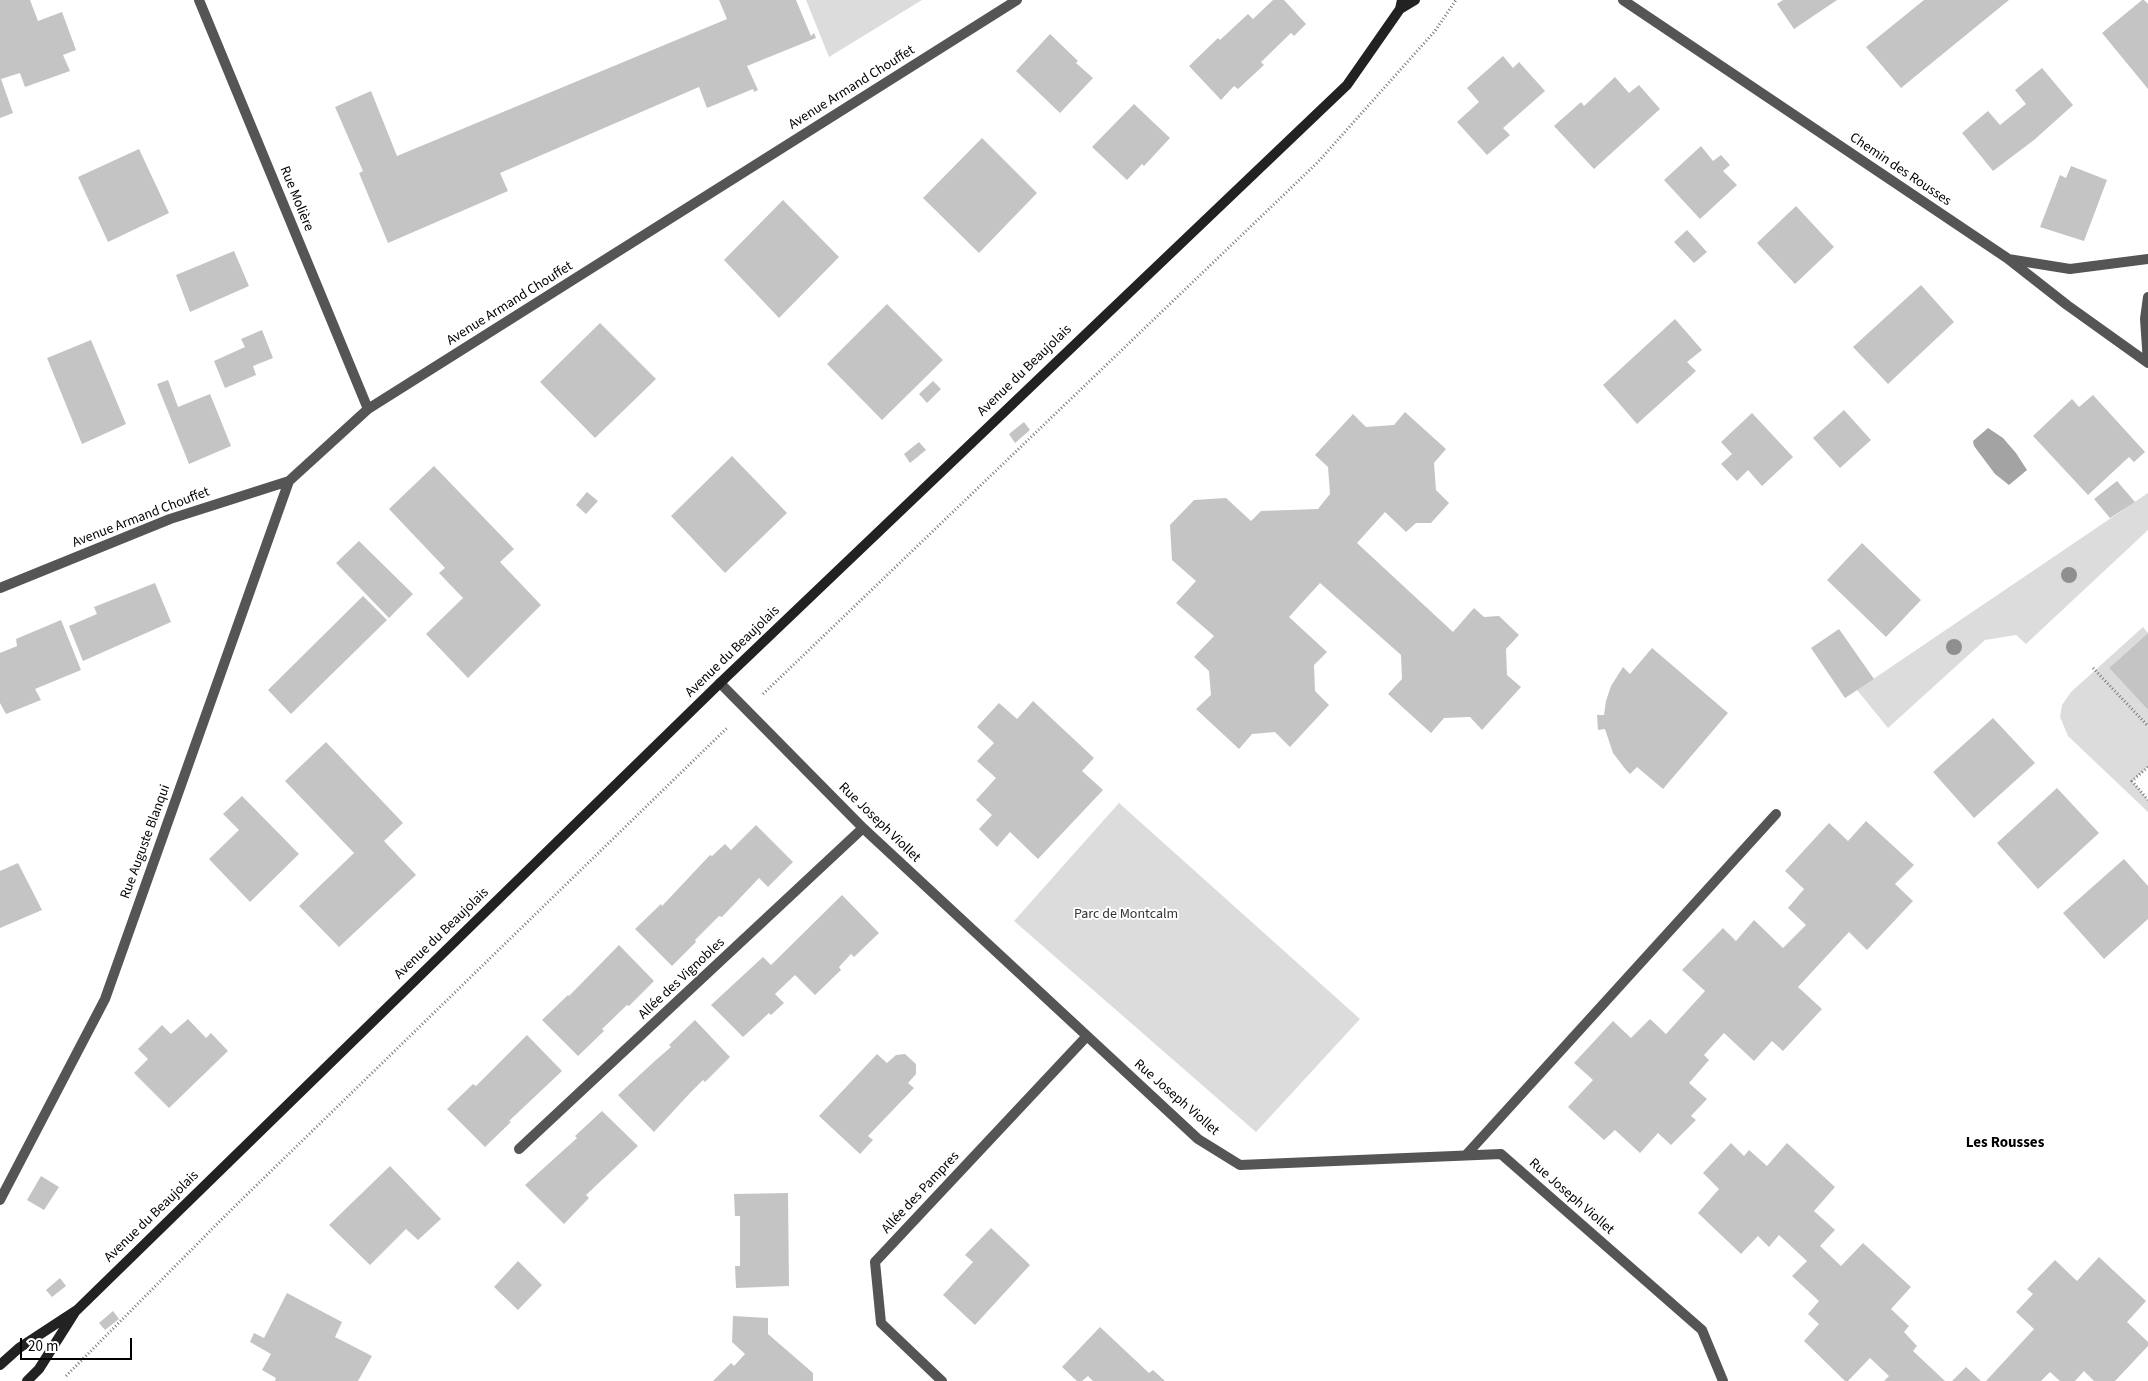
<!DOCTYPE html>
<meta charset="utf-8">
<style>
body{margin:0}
#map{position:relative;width:2148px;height:1381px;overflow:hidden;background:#fff;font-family:"Source Sans 3",sans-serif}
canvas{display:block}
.scale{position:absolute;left:20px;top:1338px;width:112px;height:22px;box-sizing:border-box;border:2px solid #000;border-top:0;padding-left:6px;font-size:15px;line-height:18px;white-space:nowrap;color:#000;-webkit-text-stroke:4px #fff;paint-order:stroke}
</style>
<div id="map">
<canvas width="2148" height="1381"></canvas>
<div class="scale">20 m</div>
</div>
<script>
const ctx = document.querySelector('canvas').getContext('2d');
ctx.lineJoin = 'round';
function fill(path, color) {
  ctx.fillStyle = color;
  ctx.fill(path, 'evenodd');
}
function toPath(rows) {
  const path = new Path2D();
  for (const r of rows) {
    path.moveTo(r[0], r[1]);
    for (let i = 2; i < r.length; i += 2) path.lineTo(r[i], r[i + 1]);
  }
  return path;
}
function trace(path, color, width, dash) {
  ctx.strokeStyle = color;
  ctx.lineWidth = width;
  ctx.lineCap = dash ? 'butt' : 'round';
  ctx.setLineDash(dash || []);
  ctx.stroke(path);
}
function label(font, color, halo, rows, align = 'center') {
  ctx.font = font + ' "Source Sans 3",sans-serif';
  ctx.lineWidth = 4;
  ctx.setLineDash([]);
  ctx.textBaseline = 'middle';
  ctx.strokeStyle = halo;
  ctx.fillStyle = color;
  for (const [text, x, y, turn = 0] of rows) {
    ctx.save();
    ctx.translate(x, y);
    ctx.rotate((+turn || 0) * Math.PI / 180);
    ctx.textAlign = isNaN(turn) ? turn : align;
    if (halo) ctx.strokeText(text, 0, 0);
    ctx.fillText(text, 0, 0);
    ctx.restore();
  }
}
const green = toPath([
 [806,0,922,0,829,57],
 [2148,493,2148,530,2026,644,2016,635,1985,640,1888,728,1857,690],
 [2143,627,2148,633,2109,668,2148,710,2148,767,2132,781,2148,800,2148,812,2068,736,2060,717,2062,705,2071,692],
 [1119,803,1360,1019,1256,1132,1014,921]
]);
const water = toPath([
 [1988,428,2003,438,2016,453,2027,470,2009,485,1995,474,1974,446,1973,441]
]);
const building = toPath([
 [0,0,30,0,38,21,62,12,76,50,63,55,70,71,25,87,20,73,1,79,13,113,0,118],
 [719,0,796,0,811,36,814,33,816,38,747,66,758,90,754,92,753,89,707,108,699,87,500,173,508,191,388,243,359,173,363,171,335,107,371,91,397,156,727,19],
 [1273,0,1284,0,1306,24,1294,36,1291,33,1261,62,1264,65,1238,89,1234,86,1221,100,1189,66,1218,38,1220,40,1248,14,1253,19],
 [1783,0,1837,0,1794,29,1777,4],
 [1924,0,2009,0,1901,88,1866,47],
 [2142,0,2144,0,2148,4,2148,89,2102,33],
 [1050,34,1078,61,1076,63,1093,78,1060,113,1016,71],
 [1503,56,1513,68,1519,62,1545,91,1503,128,1510,135,1487,155,1457,122,1479,102,1467,88],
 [2042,68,2073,105,2034,140,1993,171,1962,133,1988,111,2000,125,2026,104,2015,90],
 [1615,77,1629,93,1639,85,1660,109,1594,169,1554,126,1581,102,1584,106],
 [1134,104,1170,138,1144,166,1142,164,1127,180,1092,147],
 [982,138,1037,193,979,253,923,198],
 [1701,146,1713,161,1721,155,1730,165,1723,171,1737,185,1700,219,1664,180],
 [139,149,169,213,108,242,78,177],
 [2071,166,2107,180,2084,241,2040,227,2060,175,2066,178],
 [783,200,839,257,779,318,724,260],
 [1796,206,1834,247,1795,284,1757,243],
 [1687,230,1707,252,1694,263,1674,242],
 [234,251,249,286,190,312,176,275],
 [1921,285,1954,322,1888,384,1853,347],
 [887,304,943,360,882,420,827,364],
 [1675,319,1702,350,1687,362,1696,371,1637,424,1603,385],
 [600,323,656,379,595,438,540,382],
 [262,330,273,358,253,366,256,375,225,388,214,361,245,347,241,339],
 [91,340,126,424,82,444,47,358],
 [168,380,178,407,210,394,231,446,189,464,157,384],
 [933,381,941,389,927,403,919,394],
 [2093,395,2145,452,2134,462,2129,457,2088,495,2033,436,2072,399,2079,407],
 [1844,410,1871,440,1840,468,1813,438],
 [1405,412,1446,449,1434,463,1436,490,1449,503,1431,523,1416,523,1406,532,1385,512,1357,543,1453,632,1474,608,1484,617,1499,616,1519,635,1506,649,1507,675,1521,687,1482,730,1470,717,1444,718,1431,733,1388,694,1402,679,1401,655,1320,583,1289,617,1327,652,1314,665,1315,691,1329,705,1290,747,1275,732,1252,734,1239,749,1196,709,1211,695,1209,671,1194,657,1214,636,1176,603,1196,581,1172,560,1170,525,1194,500,1226,498,1251,521,1261,511,1318,509,1330,494,1328,467,1315,455,1353,414,1366,427,1394,425],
 [1752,413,1793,457,1762,486,1748,470,1737,481,1721,464,1732,454,1721,442],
 [1024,422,1030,430,1015,443,1009,434],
 [919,442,926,450,910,463,904,454],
 [732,456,787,513,725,573,671,516],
 [434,466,514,549,500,562,541,605,468,678,426,634,463,598,439,573,445,568,389,509],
 [2117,481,2135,502,2110,518,2094,499],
 [587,492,598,501,586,514,576,505],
 [359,541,413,594,389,618,336,563],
 [1862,543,1921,600,1886,637,1827,580],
 [155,583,171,622,83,661,69,626,97,614,94,607],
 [363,596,387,620,291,714,268,690],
 [61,620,81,670,35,689,41,700,6,714,0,703,0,653,17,646,16,639],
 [1839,629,1874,679,1845,698,1811,648],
 [2148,633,2148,710,2109,668],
 [1652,648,1728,713,1663,789,1637,767,1630,774,1626,770,1613,753,1605,729,1598,730,1597,715,1604,715,1606,701,1611,686,1623,667,1630,674],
 [1033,701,1094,758,1082,771,1103,790,1038,859,1010,832,997,847,979,829,992,815,976,800,996,778,977,761,994,743,977,727,999,703,1017,719],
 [1993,718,2035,763,1974,818,1933,772],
 [326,742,403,823,384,841,416,875,339,947,299,906,354,853,285,781],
 [2057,788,2099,833,2038,889,1997,843],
 [242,796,299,854,250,902,209,859,239,830,223,814],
 [1866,821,1914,865,1895,884,1913,901,1867,950,1849,932,1798,987,1822,1009,1783,1051,1772,1041,1754,1061,1724,1033,1704,1055,1709,1060,1689,1083,1707,1099,1691,1116,1696,1120,1671,1145,1658,1133,1640,1153,1615,1130,1604,1140,1568,1107,1593,1080,1574,1063,1613,1021,1631,1038,1650,1019,1666,1034,1705,991,1682,970,1723,928,1736,941,1754,920,1783,948,1806,925,1788,908,1804,889,1785,871,1829,823,1848,841],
 [756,825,793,862,768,887,759,878,722,917,719,916,695,940,696,942,672,966,635,929,661,904,662,906,710,855,712,856,725,844,731,850],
 [2124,859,2148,886,2148,919,2104,959,2063,913],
 [18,863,42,910,0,928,0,871],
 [842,895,879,933,854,957,851,954,839,967,841,970,815,995,795,975,775,994,784,1003,771,1015,769,1013,743,1037,711,1005,763,957,771,965],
 [619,945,654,981,629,1006,627,1005,602,1029,604,1031,578,1056,542,1020,568,995,569,996],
 [188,1019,206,1038,211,1033,228,1051,169,1108,134,1073,148,1059,138,1049,162,1025,171,1034],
 [695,1020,730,1057,705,1082,703,1080,690,1093,654,1132,618,1095,657,1059,671,1047,669,1045],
 [527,1035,562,1071,509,1121,511,1122,485,1147,447,1109,473,1084,476,1086],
 [877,1054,887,1063,896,1055,905,1054,916,1064,916,1074,908,1083,914,1088,868,1136,873,1140,860,1154,819,1116],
 [602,1111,638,1146,586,1195,589,1198,564,1224,525,1185,577,1138,575,1136],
 [1731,1143,1744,1156,1749,1150,1767,1166,1787,1143,1835,1187,1814,1211,1835,1230,1820,1246,1841,1266,1863,1243,1911,1287,1891,1309,1909,1326,1904,1332,1917,1346,1913,1351,1945,1381,1884,1381,1889,1376,1870,1358,1848,1381,1845,1381,1804,1341,1819,1324,1808,1314,1819,1301,1792,1276,1807,1261,1779,1235,1769,1247,1758,1236,1741,1254,1698,1213,1719,1189,1703,1173],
 [390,1166,441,1219,418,1240,406,1229,370,1265,329,1225],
 [41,1176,59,1187,44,1210,27,1200],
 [788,1193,789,1286,736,1288,735,1266,740,1266,740,1216,735,1216,734,1194],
 [991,1228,1030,1265,975,1325,943,1295,973,1262,965,1255],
 [2099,1257,2146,1301,2127,1322,2148,1342,2148,1346,2115,1381,2094,1381,2084,1371,2075,1381,2060,1381,2050,1372,2041,1381,1986,1381,2034,1329,2016,1312,2033,1294,2027,1289,2055,1260,2077,1281],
 [518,1261,542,1285,518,1310,494,1287],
 [60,1278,66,1286,52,1297,46,1290],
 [287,1293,342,1322,335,1337,372,1356,358,1381,275,1381,276,1378,262,1370,271,1354,250,1342,254,1333,264,1338],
 [113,1311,119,1319,105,1330,99,1323],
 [733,1316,768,1318,768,1334,813,1373,813,1381,713,1381,731,1363,734,1366,745,1354,732,1342],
 [1100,1327,1149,1373,1153,1370,1165,1381,1093,1381,1088,1376,1082,1381,1077,1381,1062,1367],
 [1966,1367,1981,1381,1952,1381]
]);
const path = toPath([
 [2093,668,2148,726],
 [763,694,1318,162,1435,31,1456,0],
 [2148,767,2132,781,2148,800],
 [66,1376,230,1211,728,727]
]);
const lane = toPath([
 [1466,1155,1776,814]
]);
const street = toPath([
 [199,0,368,409],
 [1623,0,2007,258,2067,305,2148,363],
 [2008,259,2070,269,2148,259],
 [2148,362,2145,319,2148,297],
 [0,588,170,519,289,481,368,409,1017,0],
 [720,683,863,828,1198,1139,1240,1165,1501,1154,1702,1330,1723,1381],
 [519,1149,863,828],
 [0,1200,105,999,289,481],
 [942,1381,881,1323,875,1262,1087,1036]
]);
const secondary = toPath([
 [1400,9,1415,0],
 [0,1365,19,1348,77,1310,720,683,1347,85,1400,9,1402,0],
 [27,1381,39,1369,75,1312]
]);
const trees = [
 [2069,575],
 [1954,647]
];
const streetNames = [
 ["Avenue Armand Chouffet",852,88,-32],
 ["Chemin des Rousses",1900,170,34],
 ["Rue Molière",296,199,68],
 ["Avenue Armand Chouffet",510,304,-32],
 ["Avenue du Beaujolais",1025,371,-44],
 ["Avenue Armand Chouffet",141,518,-21],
 ["Avenue du Beaujolais",733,652,-44],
 ["Rue Joseph Viollet",879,823,44],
 ["Rue Auguste Blanqui",146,842,-70],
 ["Avenue du Beaujolais",442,934,-44],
 ["Allée des Vignobles",682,979,-43],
 ["Rue Joseph Viollet",1176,1098,41],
 ["Allée des Pampres",921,1193,-47],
 ["Rue Joseph Viollet",1571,1197,41],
 ["Avenue du Beaujolais",152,1217,-44]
];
const parkNames = [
 ["Parc de Montcalm",1126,915]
];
const neighbourhoodNames = [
 ["Les Rousses",2005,1144]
];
fill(green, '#dcdcdc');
fill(water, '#a3a3a3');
fill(building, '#c4c4c4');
trace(path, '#777', 3, [1, 2.5]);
trace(lane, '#555', 10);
trace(street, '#555', 10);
trace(secondary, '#222', 10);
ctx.fillStyle = '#8f8f8f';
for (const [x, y] of trees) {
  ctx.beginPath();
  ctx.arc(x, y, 8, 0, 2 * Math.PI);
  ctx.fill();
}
label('14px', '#000', '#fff', streetNames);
label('14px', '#333', '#fff', parkNames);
label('bold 15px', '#000', '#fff', neighbourhoodNames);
</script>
